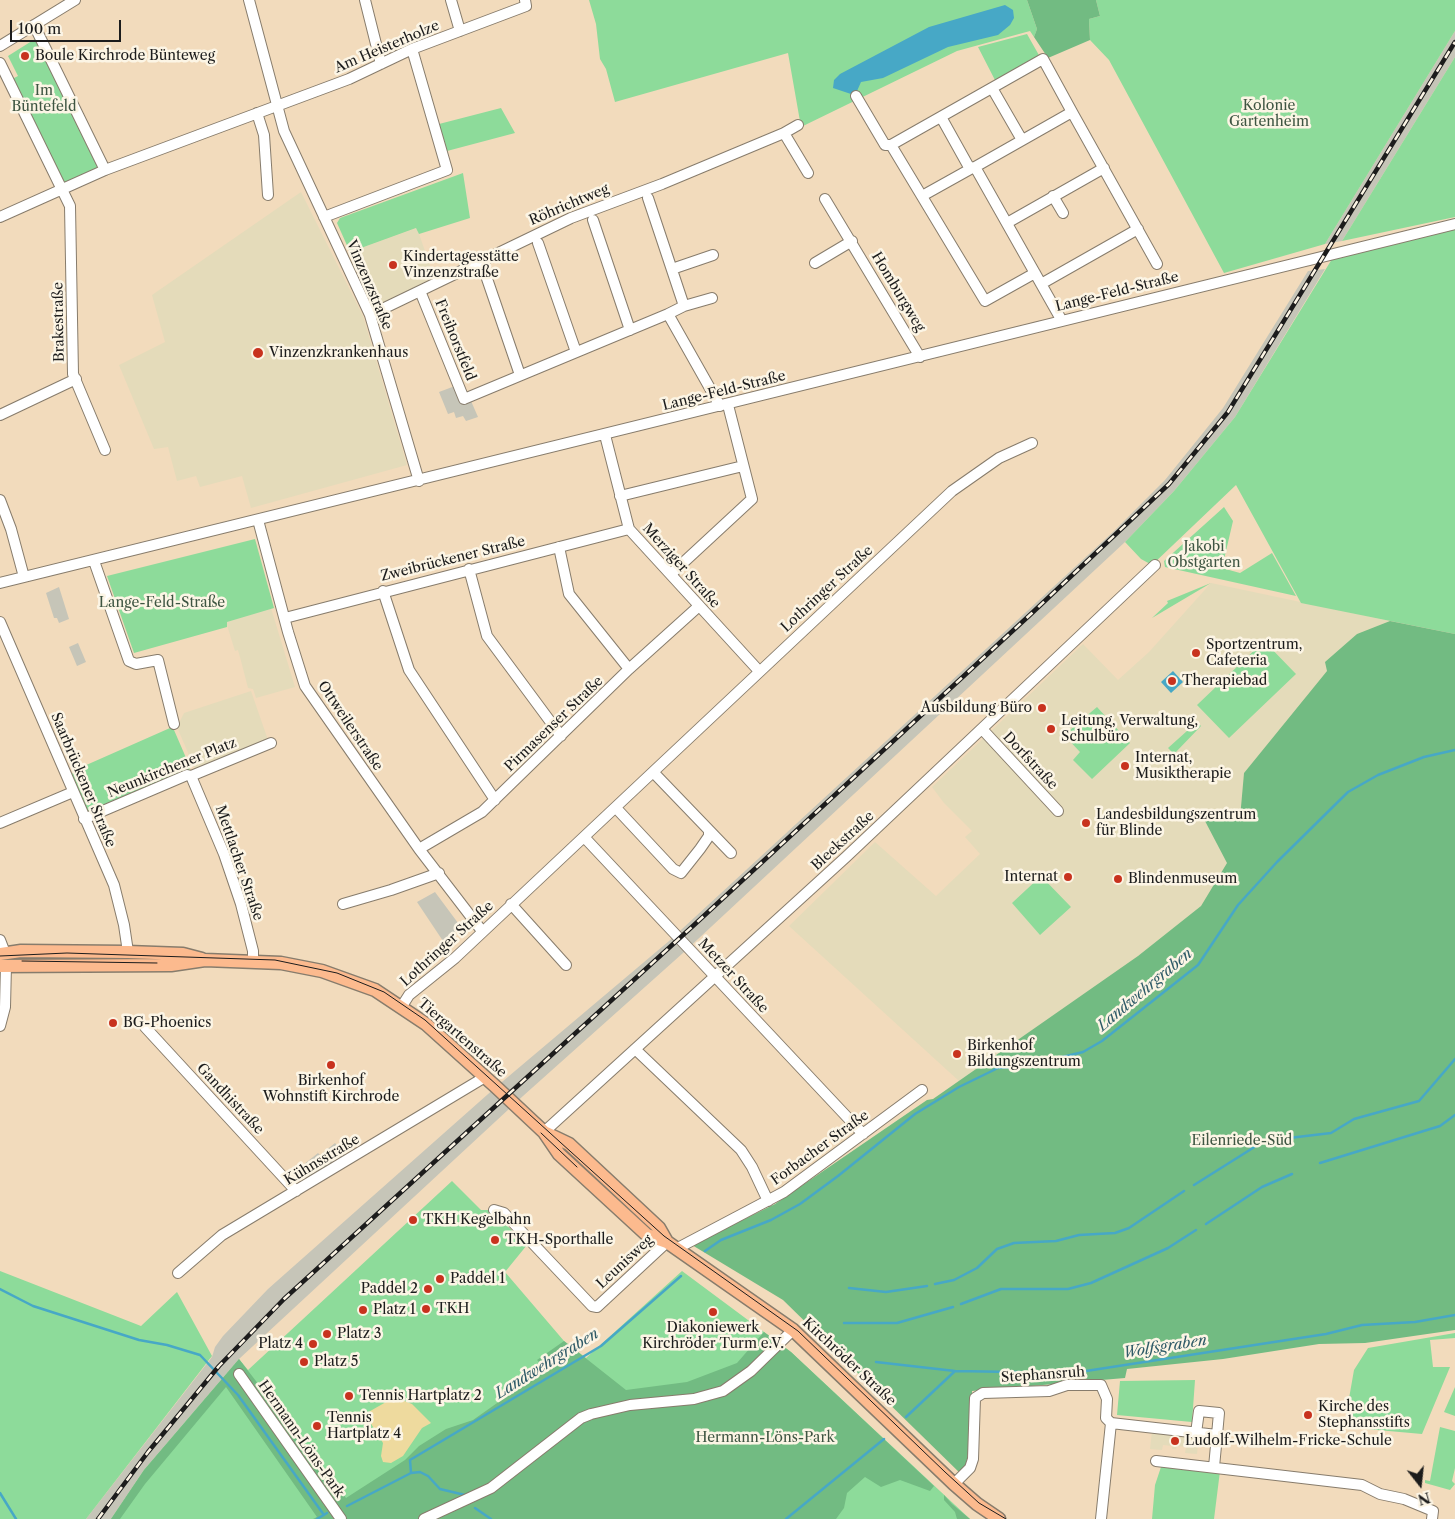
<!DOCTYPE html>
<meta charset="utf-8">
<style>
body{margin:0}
#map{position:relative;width:1455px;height:1519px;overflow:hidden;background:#f2dbbc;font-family:"Libre Caslon Text",serif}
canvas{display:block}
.north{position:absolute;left:1395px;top:1459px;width:50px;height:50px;-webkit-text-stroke:4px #fcf5e5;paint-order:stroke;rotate:164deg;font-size:14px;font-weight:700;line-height:20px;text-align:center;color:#1c1c1c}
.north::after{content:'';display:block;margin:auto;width:18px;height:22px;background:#1c1c1c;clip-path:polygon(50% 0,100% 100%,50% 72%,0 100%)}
.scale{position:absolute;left:10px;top:20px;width:111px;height:22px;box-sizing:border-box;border:2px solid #1c1c1c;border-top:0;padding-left:6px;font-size:15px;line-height:18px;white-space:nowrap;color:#1c1c1c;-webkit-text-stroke:4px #fcf5e5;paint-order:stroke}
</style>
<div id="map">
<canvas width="1455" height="1519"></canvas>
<div class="north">N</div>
<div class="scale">100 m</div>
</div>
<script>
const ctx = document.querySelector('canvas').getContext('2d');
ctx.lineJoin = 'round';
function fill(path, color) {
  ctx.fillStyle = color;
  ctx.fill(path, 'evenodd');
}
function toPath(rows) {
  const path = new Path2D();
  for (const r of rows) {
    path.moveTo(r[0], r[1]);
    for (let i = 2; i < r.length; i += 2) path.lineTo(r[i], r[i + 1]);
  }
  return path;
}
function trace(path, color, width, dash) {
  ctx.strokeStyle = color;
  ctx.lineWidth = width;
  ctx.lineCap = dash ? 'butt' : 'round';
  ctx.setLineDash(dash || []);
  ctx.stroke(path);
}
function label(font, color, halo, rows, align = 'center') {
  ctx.font = font + ' "Libre Caslon Text",serif';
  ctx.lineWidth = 5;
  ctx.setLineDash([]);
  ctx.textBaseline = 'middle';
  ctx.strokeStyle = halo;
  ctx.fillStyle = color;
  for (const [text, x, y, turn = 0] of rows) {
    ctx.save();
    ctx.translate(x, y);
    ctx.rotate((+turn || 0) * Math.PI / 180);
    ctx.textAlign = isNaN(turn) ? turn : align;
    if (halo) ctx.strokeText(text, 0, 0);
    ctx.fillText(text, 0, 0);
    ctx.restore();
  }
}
const built = toPath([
 [301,192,363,316,407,465,251,508,242,476,200,487,196,476,177,481,168,447,154,449,119,365,165,342,152,295],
 [417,228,434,277,392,300,377,304,371,302,350,252],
 [1211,583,1390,621,1357,634,1244,773,1240,818,1227,863,1201,906,1138,956,959,1081,789,926,875,842,936,896,980,854,965,837,972,831,944,803,932,787,1083,644,1118,680,1149,652],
 [271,608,295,687,256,698,253,689,248,688,240,657,238,650,235,651,226,622],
 [251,691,268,740,195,769,177,727,184,713],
 [1152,1431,1199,1437,1197,1454,1185,1453,1186,1447,1177,1446,1176,1449,1172,1449,1172,1446,1163,1445,1162,1450,1150,1449]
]);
const industrial = toPath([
 [1455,31,1455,57,1342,241,1325,244],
 [1325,269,1235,417,1174,491,1125,542,683,953,523,1096,239,1359,144,1470,111,1519,86,1519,212,1357,215,1347,223,1336,268,1289,496,1087,669,941,1114,531,1165,480,1223,408,1308,271],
 [455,386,463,404,471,401,478,417,466,421,463,416,456,418,454,412,448,414,439,392],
 [59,587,69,619,59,623,57,618,54,618,46,593],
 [78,643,86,662,77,666,69,647],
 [435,892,461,927,443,941,417,902],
 [335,1143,350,1159,308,1184,294,1170,302,1163,303,1165,318,1153,320,1155]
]);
const green = toPath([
 [589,0,1027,0,1037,29,1034,37,1030,31,957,51,801,127,788,53,615,102,606,69,600,59,596,24],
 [1096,0,1455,0,1455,31,1325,244,1224,273,1109,60,1090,40,1089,19,1100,16],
 [1027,34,1040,57,996,82,978,47],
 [35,39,39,49,42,48,102,169,61,185,12,79,18,76,8,56],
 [1455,57,1455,217,1342,241],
 [501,108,515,133,447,151,439,124],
 [463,173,470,218,419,234,416,228,350,252,337,223,340,218],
 [1455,228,1455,634,1301,603,1236,485,1152,565,1141,559,1125,542,1174,491,1235,417,1332,259],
 [1224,507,1233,521,1222,568,1240,573,1272,553,1296,596,1165,567,1164,561],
 [255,539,274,608,227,622,227,627,134,653,107,576],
 [1211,583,1152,618,1168,603,1167,601],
 [1264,641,1296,674,1229,738,1197,705],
 [1097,707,1130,743,1092,779,1073,760,1080,752,1064,735],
 [1197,722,1201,726,1174,754,1168,748],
 [170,728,174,730,190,767,189,770,90,812,87,810,72,774,75,770],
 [1041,876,1071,907,1040,935,1012,903],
 [452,1181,481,1210,491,1210,527,1245,505,1272,564,1341,586,1358,682,1271,791,1352,970,1519,111,1519,144,1470,239,1359,248,1370],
 [0,1271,141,1326,177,1292,212,1356,86,1519,0,1519],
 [1455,1333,1455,1338,1430,1340,1433,1367,1450,1367,1422,1434,1344,1427,1354,1370,1368,1348],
 [1195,1380,1192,1422,1117,1415,1120,1381],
 [1455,1387,1455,1416,1444,1412],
 [1440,1427,1455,1431,1455,1468,1452,1481,1455,1484,1450,1490,1425,1483,1425,1480,1430,1481],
 [1162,1464,1220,1471,1214,1519,1152,1519,1155,1485]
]);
const forest = toPath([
 [1027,0,1096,0,1100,16,1089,19,1090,40,1048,58,1034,37,1037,29],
 [1390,621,1455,634,1455,1330,1365,1343,1319,1344,1223,1359,1127,1369,1125,1378,972,1391,972,1429,964,1477,783,1300,692,1245,775,1204,927,1100,933,1099,1138,956,1201,906,1227,863,1205,821,1240,818,1244,773,1327,671,1325,662,1357,634],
 [764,1332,791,1352,934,1486,930,1491,900,1480,881,1487,865,1477,847,1493,844,1508,836,1519,313,1519,317,1517,226,1387,145,1484,120,1519,111,1519,144,1470,239,1359,346,1498,405,1460,419,1446,446,1429,473,1420,500,1401,534,1367,542,1375,547,1370,537,1360,564,1341,626,1390,687,1382,737,1363],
 [944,1495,952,1504,970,1519,957,1519,955,1512,944,1500]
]);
const sand = toPath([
 [392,1396,412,1404,431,1423,422,1428,403,1456,391,1463,383,1462,381,1456,383,1443,365,1414,386,1402]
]);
const water = toPath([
 [1005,5,1013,10,1014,18,1010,25,998,35,948,47,883,78,861,82,857,91,851,94,833,88,834,80,840,74,929,27],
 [1173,671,1183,682,1171,693,1161,682]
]);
const stream = toPath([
 [1320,1163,1440,1126,1455,1115],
 [1194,1185,1264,1141,1331,1133,1354,1119,1419,1101,1455,1059],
 [1206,1224,1262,1187,1292,1174],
 [705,1251,721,1240,771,1220,800,1204,838,1176,915,1114,959,1087,998,1068,1025,1066,1083,1052,1102,1041,1198,965,1238,905,1277,862,1348,792,1378,775,1424,757,1455,750],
 [935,1284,954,1280,977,1268,997,1249,1014,1243,1056,1241,1079,1235,1115,1233,1129,1228,1184,1191],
 [849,1288,886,1292,927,1286],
 [0,1289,33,1306,139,1340,167,1345,200,1355,238,1395,324,1515],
 [961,1304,1001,1289,1068,1289,1091,1283,1168,1248,1196,1230],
 [844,1323,897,1323,953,1307],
 [876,1362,955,1371,1073,1373,1326,1334,1362,1325,1415,1322,1455,1315],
 [906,1417,954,1372],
 [411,1473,420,1472,428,1476,440,1489,465,1495],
 [0,1493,16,1519],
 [347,1506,411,1473,410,1460,601,1346,681,1276],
 [475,1508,491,1519],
 [317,1519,327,1513],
 [786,1519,884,1439]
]);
const minor = toPath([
 [249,0,284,131,370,315,419,481],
 [365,0,381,64],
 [451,0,460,31],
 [34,25,105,170],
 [0,46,75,0],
 [0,63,70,206,73,374,105,450],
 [992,88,1022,140],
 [856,96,885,145,891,145,985,301,1035,273],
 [257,113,264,135,268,195],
 [941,117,970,169],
 [784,133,798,125],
 [891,145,1043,59,1072,112],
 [922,196,974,167],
 [1053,196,1063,213],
 [648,198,684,306,668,314],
 [825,199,920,357],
 [0,217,105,170,349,79,412,49,526,6,525,0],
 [324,217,447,170,412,49],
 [593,220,630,330],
 [1007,223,1104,168],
 [538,243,576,352],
 [815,263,852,241],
 [483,267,520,375],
 [672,269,713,255],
 [1041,284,1138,229],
 [420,291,464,399,668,314,720,406],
 [684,306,712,298],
 [370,315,571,218,662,184,784,133,808,173],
 [1062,321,975,167,1072,112,1157,264],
 [0,415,76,379],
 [605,435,629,529,759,671],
 [620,496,743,466],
 [0,500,11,529,24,577],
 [258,520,288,632,305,686,419,849,482,931],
 [559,547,569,594,629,669],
 [94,561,129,661,136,664,158,660,174,724],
 [469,569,487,636,561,736],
 [671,574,752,499,728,405],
 [0,583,1455,224],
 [383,591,409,670,495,800],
 [285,618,629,529],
 [0,622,114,885,124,925,128,952],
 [982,729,1058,811],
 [653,772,731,853],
 [191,776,224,854,241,904,253,951,253,961],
 [616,808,673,869,681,873,700,849,709,836,709,832],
 [84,819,187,775,191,776,271,743],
 [0,823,73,792],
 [584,837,863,1134],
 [419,849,482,812,629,669,699,606],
 [343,904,391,890,439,873],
 [511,904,566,965],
 [0,940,5,953],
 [402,1006,409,995,455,958,952,491,999,458,1032,443],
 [0,1026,5,1007,6,965],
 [145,1027,296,1191],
 [635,1049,741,1150,752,1167,768,1201],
 [544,1132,846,857,1155,565],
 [494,1210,504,1213,592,1306,597,1307,667,1242],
 [676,1249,784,1192,922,1090],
 [178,1273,222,1235,485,1077],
 [239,1374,341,1519],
 [1111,1423,1217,1435,1214,1467],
 [1196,1433,1199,1411,1219,1413,1217,1435],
 [1156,1461,1362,1485,1380,1494,1404,1499,1433,1511,1432,1519],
 [954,1484,970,1468,973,1459,975,1398,983,1393,1049,1391,1067,1385,1101,1385,1107,1399,1106,1418,1111,1423,1101,1519],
 [424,1519,491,1488,581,1418,591,1414,630,1405,694,1399,723,1391,751,1371,793,1330]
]);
const major = toPath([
 [0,954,21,951,128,952,183,954,202,959],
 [0,966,171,965,205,960,281,963,322,971,375,990,426,1024,496,1087,544,1132,559,1154,647,1235,667,1242,793,1330,954,1484,977,1504,999,1519],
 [546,1133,569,1144,659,1228,667,1242]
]);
const tram = toPath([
 [0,956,67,953,275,960,337,973,384,992,425,1020,664,1236,798,1331,945,1472,979,1503,1006,1519],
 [22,961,157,963],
 [541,1133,577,1167]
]);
const rail = toPath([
 [98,1519,148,1452,219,1366,284,1299,694,925,1032,613,1169,484,1228,412,1455,42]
]);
const markers = [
 [25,56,5,"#c8321e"],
 [393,265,5,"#c8321e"],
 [258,353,6,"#c8321e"],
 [1196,653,5,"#c8321e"],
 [1172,681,5,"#c8321e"],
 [1042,708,5,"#c8321e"],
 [1051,729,5,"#c8321e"],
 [1125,766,5,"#c8321e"],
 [1086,823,5,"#c8321e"],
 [1068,877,5,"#c8321e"],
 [1118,879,5,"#c8321e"],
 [113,1023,5,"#c8321e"],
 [957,1054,5,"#c8321e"],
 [331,1065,5,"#c8321e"],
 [413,1220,5,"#c8321e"],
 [495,1240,5,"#c8321e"],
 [440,1279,5,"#c8321e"],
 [428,1289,5,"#c8321e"],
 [426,1309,5,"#c8321e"],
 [363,1310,5,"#c8321e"],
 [713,1312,5,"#c8321e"],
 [327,1334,5,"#c8321e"],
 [313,1344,5,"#c8321e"],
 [304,1362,5,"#c8321e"],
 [349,1396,5,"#c8321e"],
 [1308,1415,5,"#c8321e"],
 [317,1426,5,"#c8321e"],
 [1175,1441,5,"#c8321e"]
];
const streetNames = [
 ["Am Heisterholze",387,47,-23],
 ["Röhrichtweg",569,205,-23],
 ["Vinzenzstraße",369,285,67],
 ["Homburgweg",898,292,59],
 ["Lange-Feld-Straße",1117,292,-14],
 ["Brakestraße",59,322,-91],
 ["Freihorstfeld",455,340,68],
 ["Lange-Feld-Straße",724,391,-14],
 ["Zweibrückener Straße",453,559,-14],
 ["Merziger Straße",681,566,48],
 ["Lothringer Straße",827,589,-43],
 ["Pirmasenser Straße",554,724,-44],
 ["Ottweilerstraße",350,726,56],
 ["Dorfstraße",1030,761,47],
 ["Neunkirchener Platz",172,768,-22],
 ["Saarbrückener Straße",83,780,67],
 ["Bleekstraße",843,841,-43],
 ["Mettlacher Straße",239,863,71],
 ["Lothringer Straße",447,944,-42],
 ["Metzer Straße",733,976,47],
 ["Tiergartenstraße",462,1038,41],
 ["Gandhistraße",230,1099,47],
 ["Forbacher Straße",820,1148,-36],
 ["Kühnsstraße",322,1160,-31],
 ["Leunisweg",625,1262,-43],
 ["Kirchröder Straße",849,1362,43],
 ["Stephansruh",1043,1375,-4],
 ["Hermann-Löns-Park",301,1439,55]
];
const poiNames = [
 ["Boule Kirchrode Bünteweg",35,56],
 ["Kindertagesstätte",403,257],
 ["Vinzenzstraße",403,273],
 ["Vinzenzkrankenhaus",269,353],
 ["Sportzentrum,",1206,645],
 ["Cafeteria",1206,661],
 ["Therapiebad",1182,681],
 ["Ausbildung Büro",1032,708,"right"],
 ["Leitung, Verwaltung,",1061,721],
 ["Schulbüro",1061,737],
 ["Internat,",1135,758],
 ["Musiktherapie",1135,774],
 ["Landesbildungszentrum",1096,815],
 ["für Blinde",1096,831],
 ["Internat",1058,877,"right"],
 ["Blindenmuseum",1128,879],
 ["BG-Phoenics",123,1023],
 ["Birkenhof",967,1046],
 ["Bildungszentrum",967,1062],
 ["Birkenhof",331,1081,"center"],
 ["Wohnstift Kirchrode",331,1097,"center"],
 ["TKH Kegelbahn",423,1220],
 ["TKH-Sporthalle",505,1240],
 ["Paddel 1",450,1279],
 ["Paddel 2",418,1289,"right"],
 ["TKH",436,1309],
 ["Platz 1",373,1310],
 ["Diakoniewerk",713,1328,"center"],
 ["Kirchröder Turm e.V.",713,1344,"center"],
 ["Platz 3",337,1334],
 ["Platz 4",303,1344,"right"],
 ["Platz 5",314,1362],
 ["Tennis Hartplatz 2",359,1396],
 ["Kirche des",1318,1407],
 ["Stephansstifts",1318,1423],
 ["Tennis",327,1418],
 ["Hartplatz 4",327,1434],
 ["Ludolf-Wilhelm-Fricke-Schule",1185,1441]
];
const parkNames = [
 ["Im",44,91],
 ["Büntefeld",44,107],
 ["Kolonie",1269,106],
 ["Gartenheim",1269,122],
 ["Jakobi",1204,547],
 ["Obstgarten",1204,563],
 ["Lange-Feld-Straße",162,603],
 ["Eilenriede-Süd",1242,1141],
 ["Hermann-Löns-Park",765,1438]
];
const waterNames = [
 ["Landwehrgraben",1145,990,-40],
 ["Wolfsgraben",1165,1347,-9],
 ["Landwehrgraben",547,1364,-32]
];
fill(built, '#e4dbba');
fill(industrial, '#c6c5b8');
fill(green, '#8ddb9a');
fill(forest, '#72bb82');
fill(sand, '#eeda9e');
fill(water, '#47a8c6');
trace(stream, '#47a8c6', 2.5);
trace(minor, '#877c6c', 12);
trace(major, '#877c6c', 15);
trace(minor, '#fff', 10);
trace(major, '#fcba8e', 12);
trace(tram, '#1c1c1c', 1);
trace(rail, '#1c1c1c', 4.5);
trace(rail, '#fcf5e5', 2.5, [8]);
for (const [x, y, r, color] of markers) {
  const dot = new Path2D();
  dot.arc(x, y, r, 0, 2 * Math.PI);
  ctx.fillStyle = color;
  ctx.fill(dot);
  trace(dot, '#fcf5e5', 2);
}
label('14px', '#1c1c1c', '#fcf5e5', streetNames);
label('14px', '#1c1c1c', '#fcf5e5', poiNames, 'left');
label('14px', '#3e5542', '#fcf5e5', parkNames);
label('italic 15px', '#2f5b68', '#fcf5e5', waterNames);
</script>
